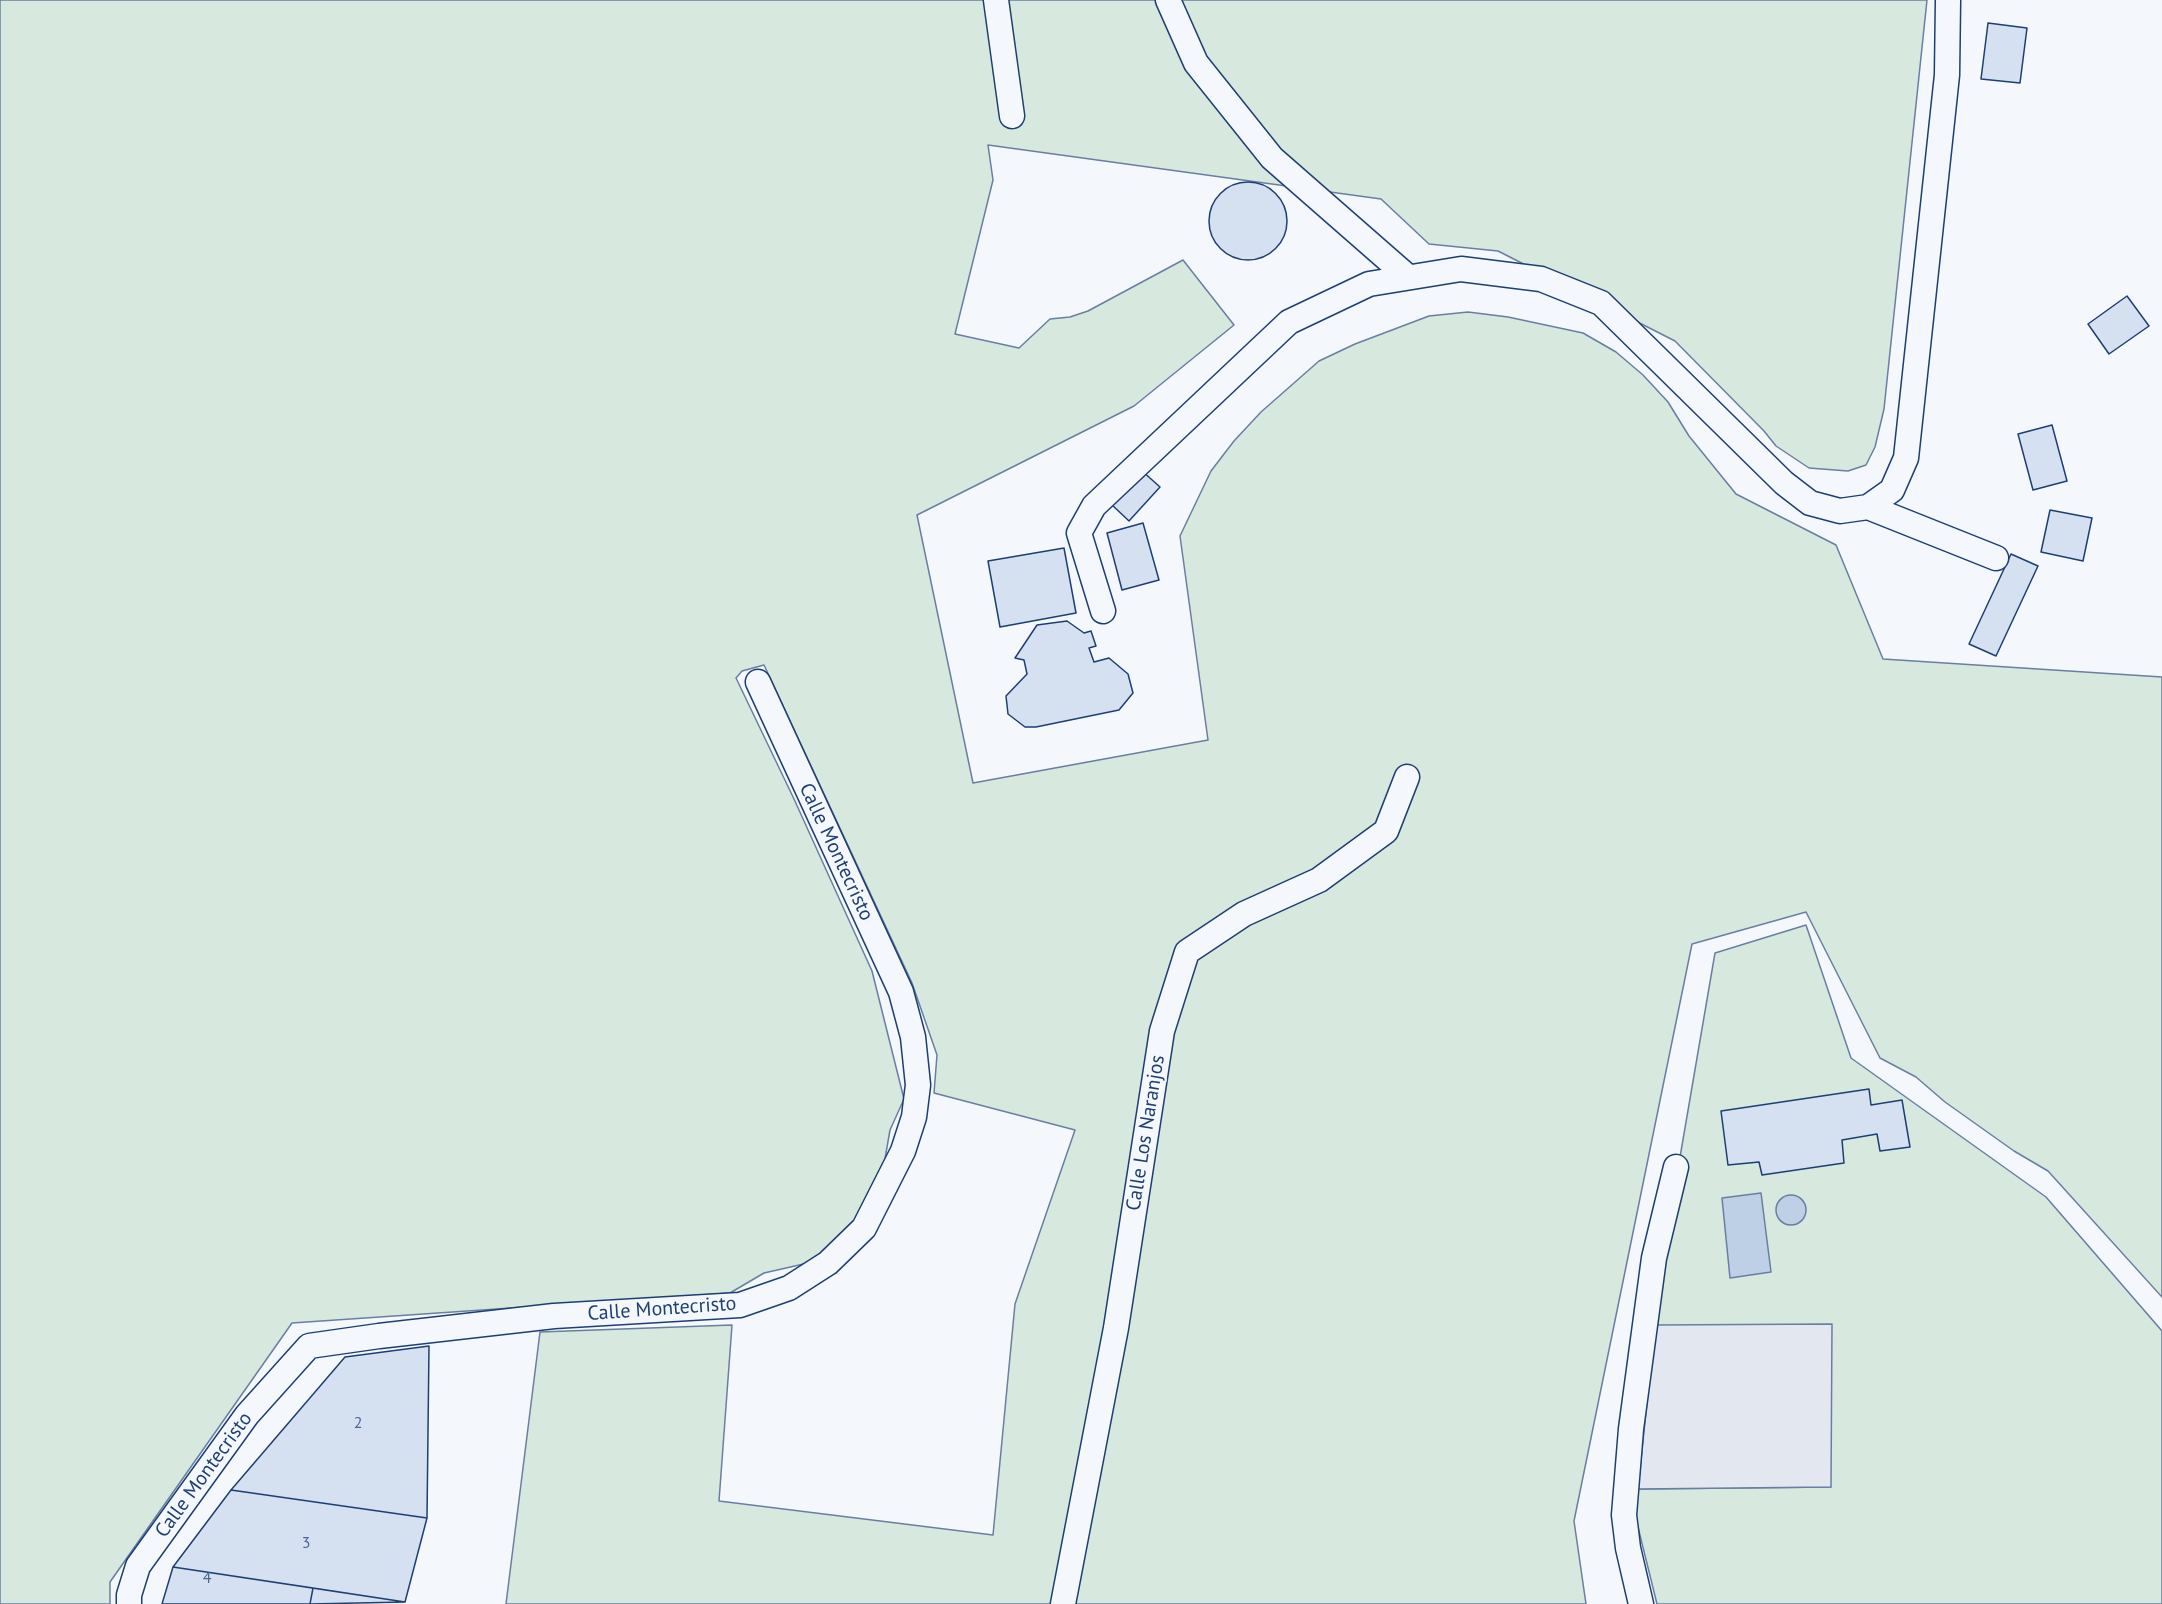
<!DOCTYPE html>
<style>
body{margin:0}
canvas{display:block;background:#f4f7fb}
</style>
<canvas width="2162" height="1604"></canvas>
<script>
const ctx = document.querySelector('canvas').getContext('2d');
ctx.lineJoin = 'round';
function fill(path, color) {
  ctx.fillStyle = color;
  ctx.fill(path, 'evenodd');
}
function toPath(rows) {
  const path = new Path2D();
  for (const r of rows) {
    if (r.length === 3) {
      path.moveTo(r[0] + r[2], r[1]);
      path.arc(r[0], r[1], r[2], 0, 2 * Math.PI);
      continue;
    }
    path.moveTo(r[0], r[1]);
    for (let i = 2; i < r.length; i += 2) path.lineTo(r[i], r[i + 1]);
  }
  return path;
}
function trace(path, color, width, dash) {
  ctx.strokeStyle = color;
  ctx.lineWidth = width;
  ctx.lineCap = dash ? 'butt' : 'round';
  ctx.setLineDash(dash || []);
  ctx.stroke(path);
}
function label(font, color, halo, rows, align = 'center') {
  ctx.font = font + ' "PT Sans",sans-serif';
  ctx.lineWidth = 4.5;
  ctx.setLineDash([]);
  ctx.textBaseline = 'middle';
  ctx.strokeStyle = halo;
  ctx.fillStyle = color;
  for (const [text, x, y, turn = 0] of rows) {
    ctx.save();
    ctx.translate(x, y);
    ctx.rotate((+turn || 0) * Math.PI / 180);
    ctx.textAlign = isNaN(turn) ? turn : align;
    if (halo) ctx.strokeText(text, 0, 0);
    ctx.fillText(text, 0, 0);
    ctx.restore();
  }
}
const green = toPath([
 [0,0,1927,0,1884,409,1875,447,1866,465,1848,471,1809,468,1776,446,1764,431,1675,341,1498,251,1429,244,1381,199,988,145,993,180,955,334,1019,348,1050,319,1070,317,1088,311,1183,260,1234,325,1134,406,917,515,973,783,1208,740,1180,536,1211,471,1234,441,1261,412,1319,361,1355,344,1429,316,1468,312,1508,317,1583,333,1616,352,1643,375,1668,402,1689,436,1736,494,1836,545,1883,659,2162,677,2162,1297,2048,1171,2014,1151,1945,1102,1916,1077,1880,1058,1806,912,1692,944,1574,1521,1586,1604,506,1604,540,1332,732,1325,719,1501,993,1535,1015,1304,1075,1130,934,1093,937,1055,912,983,764,665,742,671,736,678,794,799,872,971,904,1099,890,1130,883,1170,855,1223,825,1250,808,1263,764,1273,730,1293,292,1323,110,1582,110,1604,0,1604,0,0],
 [1806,925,1851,1058,2046,1197,2162,1331,2162,1604,1657,1604,1635,1515,1638,1489,1831,1487,1655,1325,1662,1262,1715,953,1806,925]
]);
const parking = toPath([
 [1832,1324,1831,1487,1638,1489,1655,1325,1832,1324]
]);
const water = toPath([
 [1761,1193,1771,1272,1730,1278,1722,1198,1761,1193],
 [1791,1210,15]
]);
const building = toPath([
 [1988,23,2027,28,2020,83,1981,79,1988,23],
 [1248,221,39],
 [2127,296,2149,326,2109,354,2088,324,2127,296],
 [2052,425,2067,481,2033,490,2018,434,2052,425],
 [1141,470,1160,487,1129,521,1111,504,1141,470],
 [2050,510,2092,518,2083,561,2041,552,2050,510],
 [1143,523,1159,580,1122,590,1107,533,1143,523],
 [1064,548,1076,613,1000,627,988,561,1064,548],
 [2011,554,2038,566,1996,656,1969,644,2011,554],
 [1067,621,1084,633,1091,631,1096,646,1089,648,1094,662,1109,658,1128,674,1133,693,1119,710,1036,727,1025,727,1008,714,1006,696,1027,674,1024,660,1015,658,1037,625,1067,621],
 [1869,1089,1871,1105,1902,1100,1910,1147,1880,1151,1877,1134,1842,1140,1844,1163,1762,1175,1759,1162,1728,1165,1721,1111,1869,1089],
 [429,1346,427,1518,231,1490,345,1357,429,1346],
 [231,1490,427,1518,405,1602,173,1567,231,1490],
 [173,1567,313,1588,310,1604,162,1604,173,1567],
 [313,1588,405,1602,310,1604,313,1588]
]);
const minor = toPath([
 [996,0,1012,116],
 [1168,0,1196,63,1272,158,1408,277],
 [1868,507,1996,558],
 [1103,611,1079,533,1094,506,1289,322,1369,284,1461,269,1541,279,1601,303,1784,483,1810,503,1840,511,1868,507,1892,490,1906,458,1947,75,1948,0],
 [129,1604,129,1595,138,1566,247,1415,309,1346,379,1336,554,1316,740,1305,789,1288,828,1263,864,1228,903,1151,914,1117,918,1085,913,1037,901,992,758,682],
 [1063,1604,1116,1328,1162,1031,1187,952,1244,914,1319,880,1386,831,1407,777],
 [1641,1604,1628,1548,1624,1515,1631,1429,1654,1258,1676,1167]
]);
const numberNames = [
 ["2",358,1423],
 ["3",306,1543],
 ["4",207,1578]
];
const streetNames = [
 ["Calle Montecristo",836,852,65],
 ["Calle Los Naranjos",1146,1133,-81],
 ["Calle Montecristo",662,1309,-4],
 ["Calle Montecristo",204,1475,-54]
];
fill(green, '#d7e8df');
trace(green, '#687fa3', 1.5);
fill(parking, '#e3e8f0');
trace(parking, '#687fa3', 1.5);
fill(water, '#bed0e5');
trace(water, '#687fa3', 1.5);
fill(building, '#d5e0f0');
trace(building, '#1d3f73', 1.5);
trace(minor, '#1d3f73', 27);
trace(minor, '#f4f7fb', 24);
label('16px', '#4b6792', null, numberNames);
label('20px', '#1d3f73', '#f4f7fb', streetNames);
</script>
